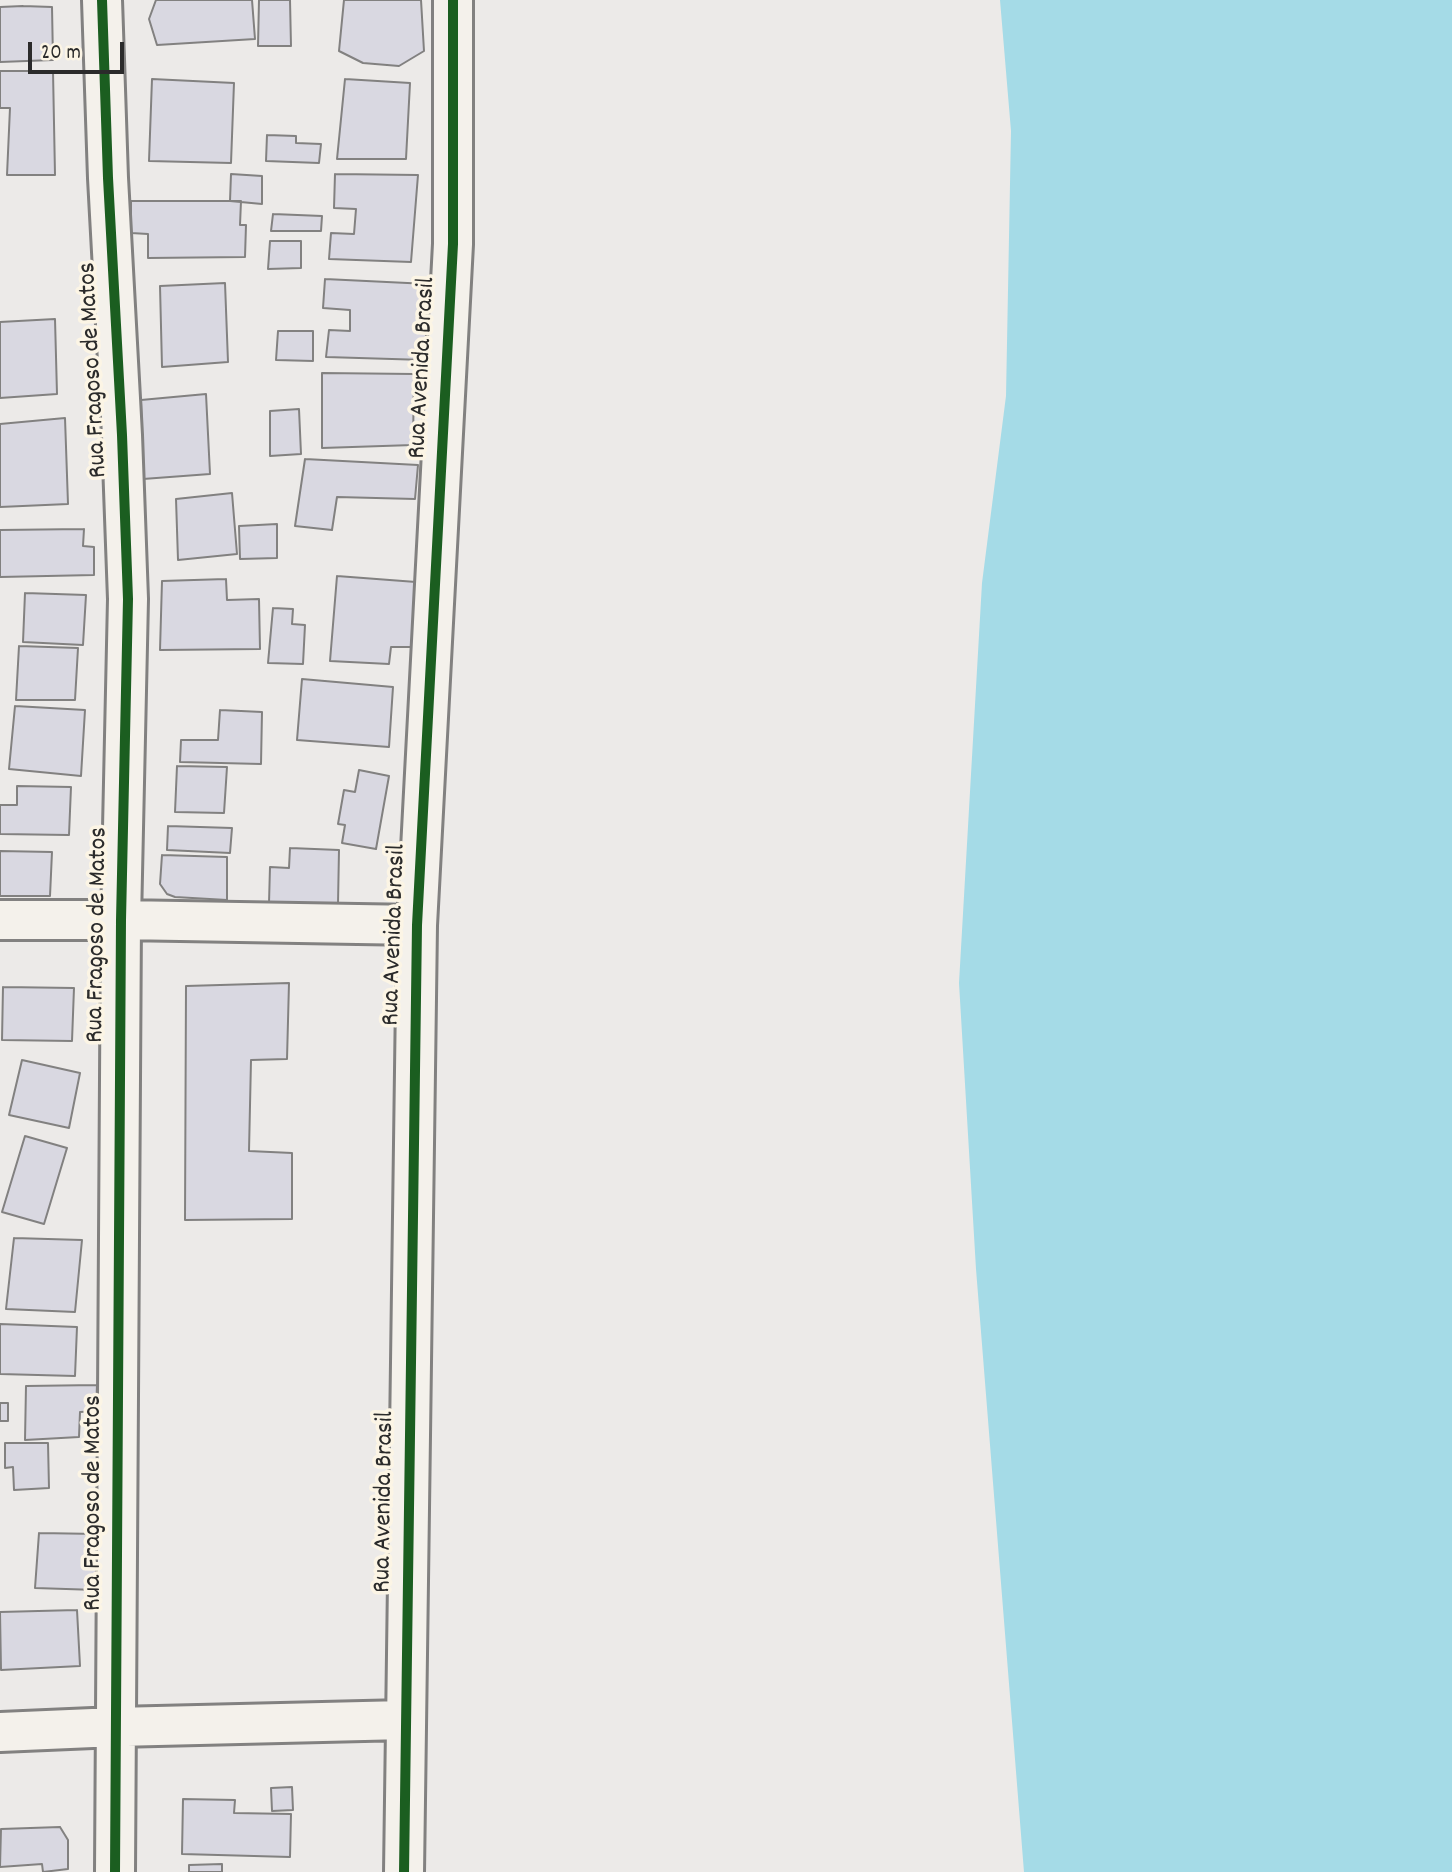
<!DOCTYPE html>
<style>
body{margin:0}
#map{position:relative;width:1452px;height:1872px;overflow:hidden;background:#eceae8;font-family:Dekko,sans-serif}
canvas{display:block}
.scale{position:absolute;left:28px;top:42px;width:96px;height:32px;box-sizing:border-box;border:4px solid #2b2b2b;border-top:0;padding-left:9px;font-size:21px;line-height:24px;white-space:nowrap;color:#2b2b2b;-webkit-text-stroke:5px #fcf5e5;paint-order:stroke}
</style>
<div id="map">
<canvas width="1452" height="1872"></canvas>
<div class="scale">20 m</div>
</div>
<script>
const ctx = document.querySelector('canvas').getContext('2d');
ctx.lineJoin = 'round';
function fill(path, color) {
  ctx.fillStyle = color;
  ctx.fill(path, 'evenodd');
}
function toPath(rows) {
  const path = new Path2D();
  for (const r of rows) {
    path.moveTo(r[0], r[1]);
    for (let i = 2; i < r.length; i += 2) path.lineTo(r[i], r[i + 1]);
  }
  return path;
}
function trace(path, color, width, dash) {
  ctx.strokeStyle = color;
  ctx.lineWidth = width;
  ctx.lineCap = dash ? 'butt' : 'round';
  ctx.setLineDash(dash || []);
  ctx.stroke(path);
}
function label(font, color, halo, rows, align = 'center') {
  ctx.font = font + ' Dekko,sans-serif';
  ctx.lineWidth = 7;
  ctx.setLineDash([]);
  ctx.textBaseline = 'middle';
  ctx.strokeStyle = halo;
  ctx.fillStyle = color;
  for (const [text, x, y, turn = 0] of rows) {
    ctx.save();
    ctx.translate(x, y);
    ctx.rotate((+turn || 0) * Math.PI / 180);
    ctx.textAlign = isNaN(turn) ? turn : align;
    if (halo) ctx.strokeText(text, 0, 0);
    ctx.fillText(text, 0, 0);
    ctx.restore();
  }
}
const water = toPath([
 [1000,0,1452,0,1452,1872,1024,1872,976,1269,959,983,982,583,1006,396,1011,131]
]);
const building = toPath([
 [156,0,252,0,255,39,157,45,149,19,156,0],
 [259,0,290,0,291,46,258,46,259,0],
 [344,0,421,0,424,51,399,66,363,63,339,51,344,0],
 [23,6,52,7,53,60,0,62,0,7,23,6],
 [0,71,53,71,55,175,7,175,10,108,0,108,0,71],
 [152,79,234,83,231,163,149,161,152,79],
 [345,79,410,83,406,159,337,159,345,79],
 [267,135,296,136,296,143,321,144,319,163,266,161,267,135],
 [231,174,262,176,262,204,230,201,231,174],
 [335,174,418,175,411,262,329,259,331,233,354,234,356,209,334,208,335,174],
 [131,201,241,201,240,225,246,225,245,257,148,258,148,234,131,233,131,201],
 [273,214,322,216,321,231,271,231,273,214],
 [270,241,301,241,301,268,268,269,270,241],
 [325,279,428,284,425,360,326,357,329,330,350,331,350,310,323,308,325,279],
 [225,283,228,362,162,367,160,286,225,283],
 [55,319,57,394,0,398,0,322,55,319],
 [278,331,313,331,313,361,276,360,278,331],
 [322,373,414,374,413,445,322,448,322,373],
 [206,394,210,474,143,479,141,400,206,394],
 [299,409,301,454,270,456,270,411,299,409],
 [65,418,68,504,0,507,0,424,65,418],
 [305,459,418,465,415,499,337,497,332,530,295,526,305,459],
 [232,493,237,554,178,560,176,499,232,493],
 [277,524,277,558,240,559,239,526,277,524],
 [84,529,83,546,94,547,94,575,0,577,0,530,84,529],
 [337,576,416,582,412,647,391,647,389,664,330,661,337,576],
 [226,579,227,600,259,599,260,649,160,650,162,581,226,579],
 [25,593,86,595,83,645,23,642,25,593],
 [273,608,293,609,292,624,305,625,303,664,268,663,273,608],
 [19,646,78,648,75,700,16,700,19,646],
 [302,679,393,687,389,747,297,740,302,679],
 [15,706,85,710,81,776,9,769,15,706],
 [220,710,262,712,261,764,180,762,181,740,218,740,220,710],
 [177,766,227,767,224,813,175,812,177,766],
 [359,770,389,776,376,849,342,843,345,825,338,824,344,790,355,792,359,770],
 [17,786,71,787,69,835,0,834,0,805,17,805,17,786],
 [168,826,232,828,230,853,167,850,168,826],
 [290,848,339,850,338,904,269,903,270,867,289,868,290,848],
 [0,851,52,852,50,896,0,896,0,851],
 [162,855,227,857,227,900,175,897,167,894,160,884,162,855],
 [289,983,287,1059,251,1060,249,1151,292,1153,292,1219,185,1220,186,986,289,983],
 [3,987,74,988,72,1041,2,1040,3,987],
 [22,1060,80,1073,69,1128,9,1115,22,1060],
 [25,1136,67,1148,44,1224,2,1212,25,1136],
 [14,1238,82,1240,75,1312,6,1309,14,1238],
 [0,1324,77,1327,75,1376,0,1374,0,1324],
 [97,1385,96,1411,80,1412,79,1437,25,1440,26,1386,97,1385],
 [0,1403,8,1403,8,1421,0,1421,0,1403],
 [5,1443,48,1443,49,1488,14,1490,13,1467,5,1468,5,1443],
 [39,1533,98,1534,97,1590,35,1588,39,1533],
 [77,1610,80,1666,1,1670,0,1612,77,1610],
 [292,1787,293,1810,272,1811,271,1788,292,1787],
 [183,1799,235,1800,234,1813,291,1814,290,1857,182,1854,183,1799],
 [60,1827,68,1840,68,1869,43,1872,42,1864,0,1867,1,1829,60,1827],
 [222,1864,222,1872,189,1872,189,1865,222,1864]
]);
const minor = toPath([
 [102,0,108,178,122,435,128,599,121,920,115,1872],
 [0,920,121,920,417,925],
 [0,1732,116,1727,405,1720],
 [404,1872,417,925,453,244,453,0]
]);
const cycleway = toPath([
 [102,0,108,178,122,435,128,599,121,920,115,1872],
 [404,1872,417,925,453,244,453,0]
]);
const streetNames = [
 ["Rua Avenida Brasil",424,368,-87],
 ["Rua Fragoso de Matos",95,370,-93],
 ["Rua Fragoso de Matos",99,935,-89],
 ["Rua Avenida Brasil",396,935,-88],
 ["Rua Avenida Brasil",386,1502,-89],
 ["Rua Fragoso de Matos",95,1503,-90]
];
fill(water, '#a5dbe7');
fill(building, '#d9d8e1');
trace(building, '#828180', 2);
trace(minor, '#828180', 44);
trace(minor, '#f4f1eb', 38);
trace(cycleway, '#1b5e20', 10);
label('26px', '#2b2b2b', '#fcf5e5', streetNames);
</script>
